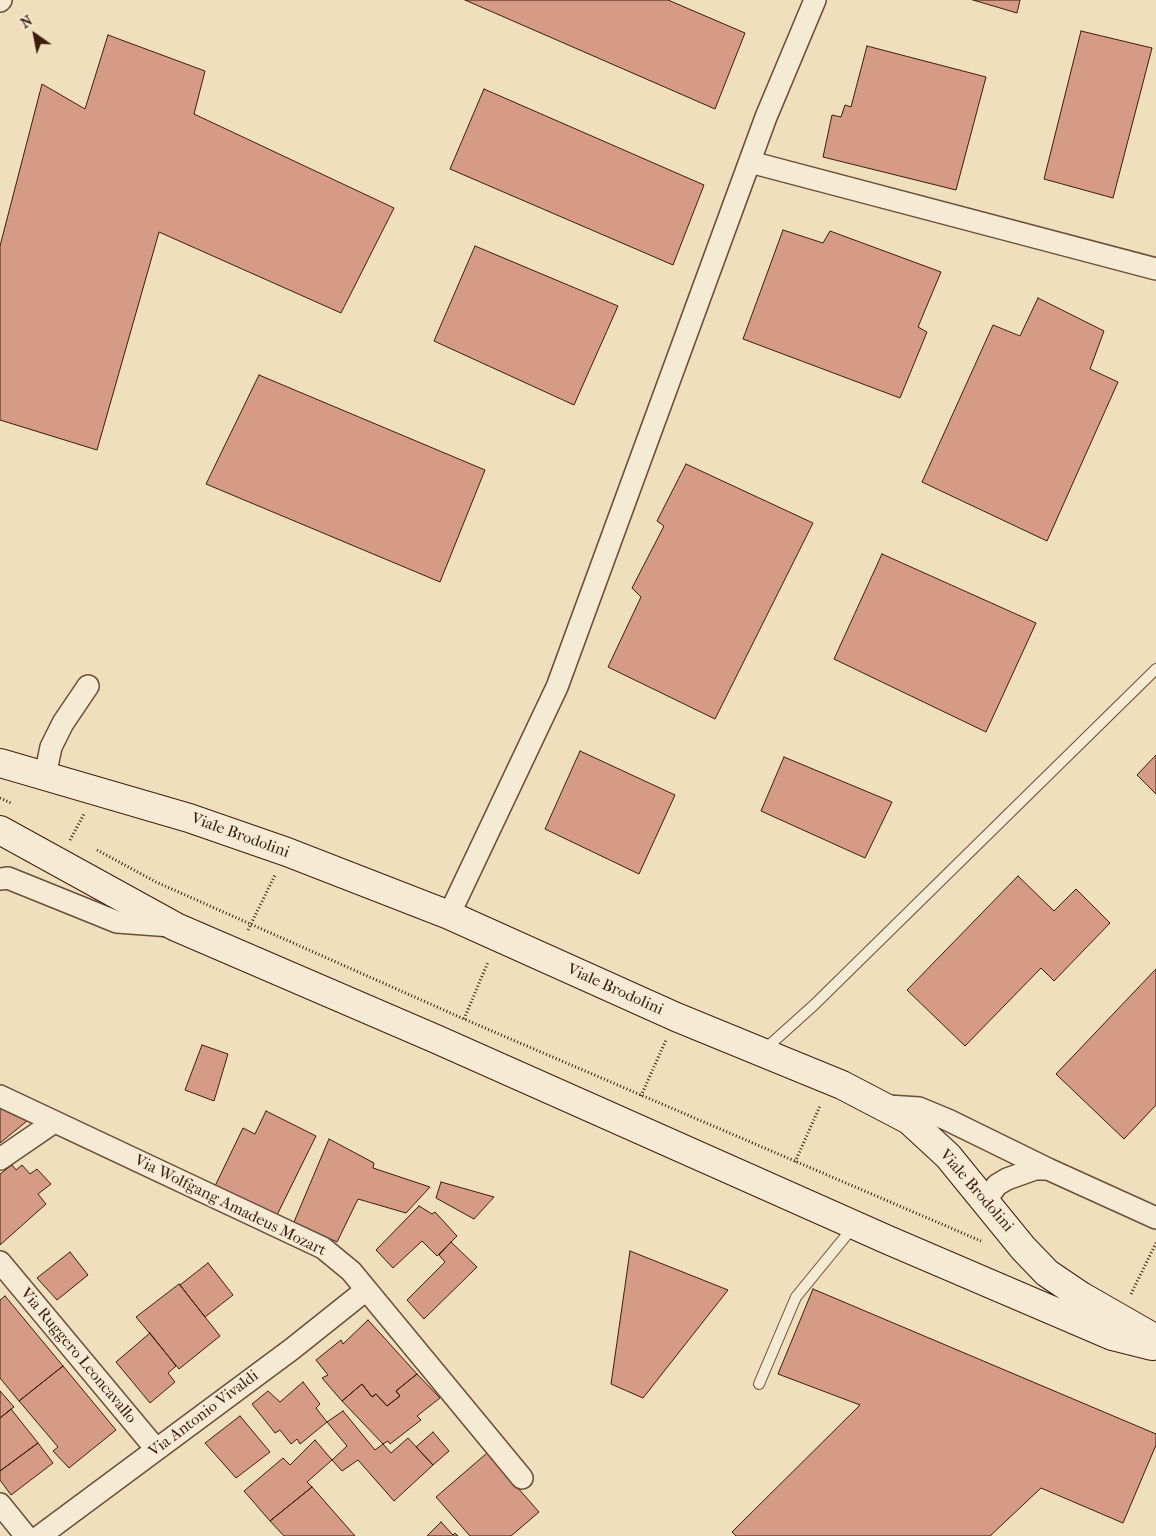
<!DOCTYPE html>
<style>
body{margin:0}
#map{position:relative;width:1156px;height:1536px;overflow:hidden;background:#efdfbd;font-family:"IM FELL French Canon",serif}
canvas{display:block}
.north{position:absolute;left:10px;top:10px;width:50px;height:50px;-webkit-text-stroke:4px #f5ead4;paint-order:stroke;rotate:327deg;font-size:14px;font-weight:700;line-height:20px;text-align:center;color:#3c1d0c}
.north::after{content:'';display:block;margin:auto;width:18px;height:22px;background:#3c1d0c;clip-path:polygon(50% 0,100% 100%,50% 72%,0 100%)}
</style>
<div id="map">
<canvas width="1156" height="1536"></canvas>
<div class="north">N</div>
</div>
<script>
const ctx = document.querySelector('canvas').getContext('2d');
ctx.lineJoin = 'round';
function fill(path, color) {
  ctx.fillStyle = color;
  ctx.fill(path, 'evenodd');
}
function toPath(rows) {
  const path = new Path2D();
  for (const r of rows) {
    path.moveTo(r[0], r[1]);
    for (let i = 2; i < r.length; i += 2) path.lineTo(r[i], r[i + 1]);
  }
  return path;
}
function trace(path, color, width, dash) {
  ctx.strokeStyle = color;
  ctx.lineWidth = width;
  ctx.lineCap = dash ? 'butt' : 'round';
  ctx.setLineDash(dash || []);
  ctx.stroke(path);
}
function label(font, color, halo, rows, align = 'center') {
  ctx.font = font + ' "IM FELL French Canon",serif';
  ctx.lineWidth = 4;
  ctx.setLineDash([]);
  ctx.textBaseline = 'middle';
  ctx.strokeStyle = halo;
  ctx.fillStyle = color;
  for (const [text, x, y, turn = 0] of rows) {
    ctx.save();
    ctx.translate(x, y);
    ctx.rotate((+turn || 0) * Math.PI / 180);
    ctx.textAlign = isNaN(turn) ? turn : align;
    if (halo) ctx.strokeText(text, 0, 0);
    ctx.fillText(text, 0, 0);
    ctx.restore();
  }
}
const building = toPath([
 [465,0,668,0,745,33,715,109,465,0],
 [973,0,1020,0,1017,13,973,0],
 [1081,31,1152,48,1113,198,1044,179,1081,31],
 [108,35,205,71,194,114,394,208,341,313,159,232,97,450,0,420,0,246,42,84,85,109,108,35],
 [867,46,986,77,956,190,823,157,832,115,841,117,845,105,851,107,867,46],
 [484,89,704,185,673,265,450,169,484,89],
 [783,230,823,243,830,231,941,272,918,327,927,332,900,398,743,339,783,230],
 [475,246,618,306,574,405,434,341,475,246],
 [1038,298,1104,331,1090,369,1118,382,1047,541,922,482,993,325,1020,336,1038,298],
 [259,375,485,470,440,582,206,484,259,375],
 [686,464,813,523,715,719,608,667,641,597,632,588,664,526,657,521,686,464],
 [882,554,1036,623,986,732,834,659,882,554],
 [580,751,675,795,639,874,545,829,580,751],
 [1156,755,1156,794,1137,775,1156,755],
 [784,757,892,802,865,858,761,811,784,757],
 [1018,876,1054,911,1076,889,1110,923,1054,981,1041,968,965,1046,907,990,1018,876],
 [1156,969,1156,1105,1124,1139,1056,1074,1156,969],
 [202,1045,228,1054,214,1101,185,1090,202,1045],
 [0,1107,27,1121,0,1143,0,1107],
 [266,1111,316,1136,277,1215,215,1186,243,1128,255,1134,266,1111],
 [329,1139,374,1163,373,1168,430,1187,406,1213,358,1199,337,1242,294,1222,329,1139],
 [12,1165,16,1170,22,1165,30,1174,37,1169,51,1184,38,1194,46,1204,0,1245,0,1174,12,1165],
 [441,1182,494,1197,474,1219,436,1198,441,1182],
 [419,1206,432,1214,435,1212,457,1236,437,1256,422,1241,393,1268,376,1250,419,1206],
 [451,1242,477,1267,424,1319,407,1300,445,1262,439,1255,451,1242],
 [630,1251,728,1290,643,1398,611,1384,630,1251],
 [70,1252,88,1275,57,1300,37,1278,70,1252],
 [208,1263,233,1295,205,1317,180,1285,208,1263],
 [179,1284,220,1336,179,1369,136,1317,179,1284],
 [813,1289,1156,1434,1156,1445,1123,1523,1041,1488,990,1536,736,1536,732,1532,860,1405,778,1374,813,1289],
 [5,1296,63,1366,19,1401,0,1378,0,1300,5,1296],
 [368,1320,417,1374,396,1391,400,1396,387,1406,376,1394,372,1397,362,1384,342,1401,322,1378,328,1375,316,1360,341,1340,343,1344,368,1320],
 [150,1333,176,1366,168,1373,175,1382,150,1403,116,1362,150,1333],
 [63,1366,116,1430,69,1468,53,1451,58,1447,19,1401,63,1366],
 [417,1374,440,1398,417,1416,421,1420,390,1444,388,1441,383,1444,342,1401,362,1384,372,1397,376,1394,387,1406,400,1396,396,1391,417,1374],
 [303,1382,320,1404,316,1408,327,1422,300,1444,297,1439,291,1444,280,1430,275,1433,252,1404,268,1391,280,1402,303,1382],
 [0,1391,14,1407,0,1418,0,1391],
 [11,1409,38,1443,0,1471,0,1418,11,1409],
 [343,1411,375,1450,383,1444,391,1453,408,1438,433,1465,394,1501,358,1460,342,1471,332,1460,347,1446,327,1422,343,1411],
 [240,1416,270,1452,236,1478,205,1443,240,1416],
 [433,1432,449,1451,433,1465,416,1447,433,1432],
 [315,1440,332,1460,307,1482,312,1487,270,1521,244,1491,283,1458,290,1465,315,1440],
 [38,1443,53,1463,11,1495,0,1480,0,1471,38,1443],
 [487,1453,539,1512,511,1536,470,1536,436,1497,487,1453],
 [312,1487,355,1536,284,1536,270,1521,312,1487],
 [441,1522,453,1535,455,1533,458,1536,427,1536,441,1522]
]);
const path = toPath([
 [0,798,11,803],
 [70,840,84,814],
 [97,850,156,882,464,1019,981,1241],
 [248,930,275,875],
 [464,1019,488,962],
 [641,1096,666,1040],
 [795,1162,820,1106],
 [1131,1294,1156,1243]
]);
const lane = toPath([
 [764,1050,814,1005,1156,669],
 [759,1384,796,1297,854,1226]
]);
const street = toPath([
 [0,1,1,0],
 [750,162,1156,269],
 [45,776,51,747,63,723,88,686],
 [0,879,8,878,117,922,171,926],
 [449,915,557,687,766,117,815,0],
 [0,1096,323,1248,351,1271,522,1478],
 [888,1106,919,1108,948,1120,1048,1169,1156,1218],
 [0,1159,54,1122],
 [985,1201,997,1185,1007,1179,1035,1169,1048,1169],
 [0,1262,156,1449],
 [0,1504,26,1536],
 [40,1536,292,1349,366,1290]
]);
const secondary = toPath([
 [0,763,189,818,287,852,449,915,676,1017,842,1085,909,1120,948,1156,1023,1248,1047,1273,1081,1296,1156,1339],
 [0,830,176,927,436,1039,888,1240,1112,1336,1152,1346]
]);
const streetNames = [
 ["Viale Brodolini",240,836,20],
 ["Viale Brodolini",615,990,24],
 ["Viale Brodolini",976,1191,49],
 ["Via Wolfgang Amadeus Mozart",230,1206,26],
 ["Via Ruggero Leoncavallo",78,1356,50],
 ["Via Antonio Vivaldi",204,1414,-37]
];
fill(building, '#d69b86');
trace(building, '#3c1d0c', 1);
trace(lane, '#694e38', 12);
trace(street, '#694e38', 24);
trace(secondary, '#3c1d0c', 30);
trace(path, '#3c1d0c', 3, [1, 2.5]);
trace(lane, '#f5ead4', 10);
trace(street, '#f5ead4', 21);
trace(secondary, '#f5ead4', 28);
label('16px', '#3c1d0c', '#f5ead4', streetNames);
</script>
